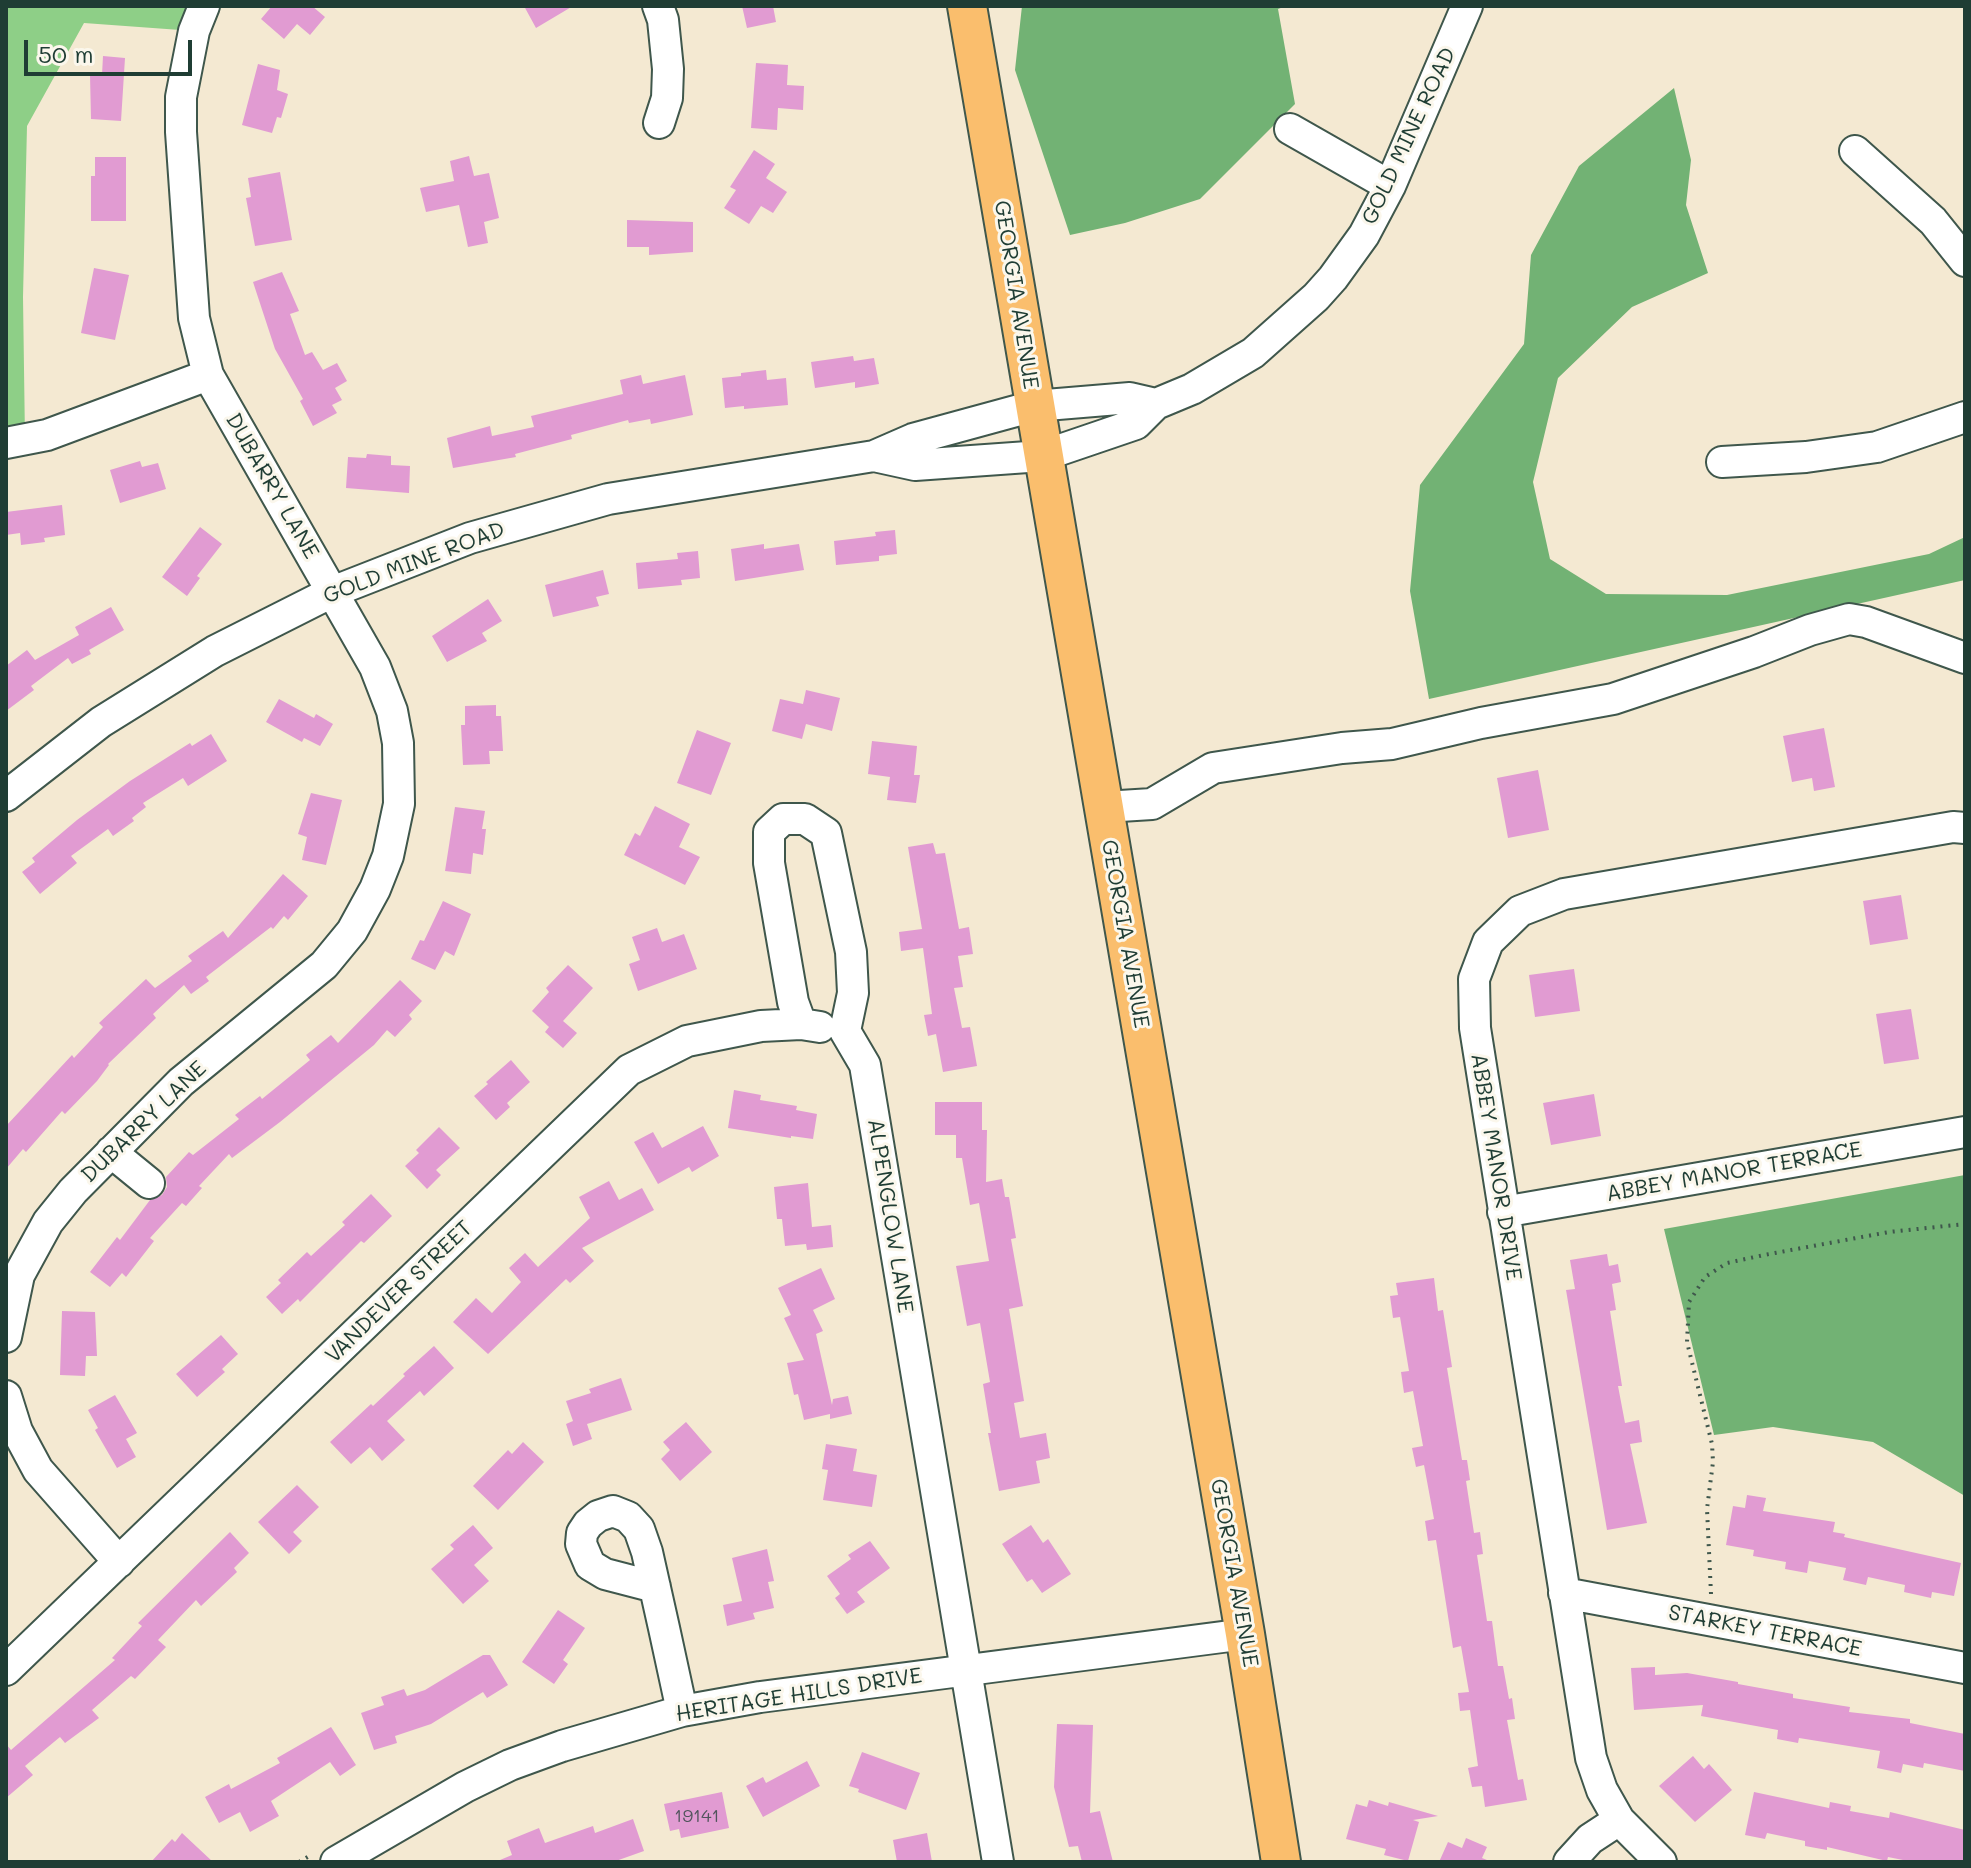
<!DOCTYPE html>
<style>
body{margin:0}
#map{position:relative;width:1971px;height:1868px;overflow:hidden;background:#f4e9d2;font-family:Mali,sans-serif}
canvas{display:block}
.frame{position:absolute;inset:0;border:8px solid #1f3d34;pointer-events:none}
.scale{position:absolute;left:24px;top:40px;width:168px;height:36px;box-sizing:border-box;border:4px solid #1f3d34;border-top:0;padding-left:10px;font-size:24px;line-height:28px;white-space:nowrap;color:#1f3d34;-webkit-text-stroke:6px #fbf7ec;paint-order:stroke}
</style>
<div id="map">
<canvas width="1971" height="1868"></canvas>
<div class="frame"></div>
<div class="scale">50 m</div>
</div>
<script>
const ctx = document.querySelector('canvas').getContext('2d');
ctx.lineJoin = 'round';
function fill(path, color) {
  ctx.fillStyle = color;
  ctx.fill(path, 'evenodd');
}
function toPath(rows) {
  const path = new Path2D();
  for (const r of rows) {
    path.moveTo(r[0], r[1]);
    for (let i = 2; i < r.length; i += 2) path.lineTo(r[i], r[i + 1]);
  }
  return path;
}
function trace(path, color, width, dash) {
  ctx.strokeStyle = color;
  ctx.lineWidth = width;
  ctx.lineCap = dash ? 'butt' : 'round';
  ctx.setLineDash(dash || []);
  ctx.stroke(path);
}
function label(font, color, halo, rows, align = 'center') {
  ctx.font = font + ' Mali,sans-serif';
  ctx.lineWidth = 6;
  ctx.setLineDash([]);
  ctx.textBaseline = 'middle';
  ctx.strokeStyle = halo;
  ctx.fillStyle = color;
  for (const [text, x, y, turn = 0] of rows) {
    ctx.save();
    ctx.translate(x, y);
    ctx.rotate((+turn || 0) * Math.PI / 180);
    ctx.textAlign = isNaN(turn) ? turn : align;
    if (halo) ctx.strokeText(text, 0, 0);
    ctx.fillText(text, 0, 0);
    ctx.restore();
  }
}
const green = toPath([
 [6,6,204,6,194,31,84,23,27,126,23,297,25,440,6,443]
]);
const forest = toPath([
 [1022,6,1286,6,1278,9,1295,104,1200,199,1125,223,1070,235,1015,70],
 [1674,88,1691,160,1686,205,1708,273,1632,307,1558,378,1533,482,1550,559,1606,594,1727,595,1929,554,1965,537,1965,580,1429,699,1410,591,1420,485,1524,344,1531,255,1579,166],
 [1965,1175,1965,1496,1873,1442,1773,1427,1714,1435,1664,1229]
]);
const building = toPath([
 [272,6,312,6,325,17,310,35,297,24,284,39,261,19],
 [524,6,573,6,536,28],
 [742,6,773,6,776,22,747,28],
 [103,56,125,58,121,121,91,119,90,75,102,75],
 [756,63,788,65,787,85,804,86,803,110,778,108,777,130,751,128],
 [258,64,280,70,277,90,288,94,281,118,277,117,272,133,242,125],
 [754,150,775,164,766,178,787,192,773,213,761,206,749,224,724,208,736,190,730,187],
 [469,156,474,176,489,173,499,218,484,222,488,243,468,247,459,205,426,212,420,188,454,181,450,161],
 [95,157,126,157,126,221,91,221,91,176,95,176],
 [280,172,292,240,255,246,246,198,251,197,248,178],
 [627,220,693,222,693,252,649,255,649,247,627,247],
 [94,268,129,275,115,340,81,333],
 [282,272,299,311,290,314,305,355,312,352,323,370,337,363,347,381,335,388,342,400,332,405,337,413,313,426,300,401,303,399,275,349,253,282],
 [853,356,854,361,874,358,879,384,855,388,855,382,815,388,811,362],
 [766,370,767,380,786,378,788,405,744,409,744,406,725,408,722,378,741,376,741,373],
 [641,375,643,384,685,375,693,415,651,424,650,419,629,423,628,420,571,435,572,439,515,454,516,457,453,468,447,438,490,426,492,436,534,427,531,416,623,394,620,380],
 [367,454,391,456,391,465,410,466,409,493,346,488,348,457,366,458],
 [140,461,142,467,158,463,166,489,120,503,110,470],
 [62,505,65,535,44,538,45,542,21,545,20,533,6,535,6,512],
 [200,527,222,544,197,576,200,578,187,596,162,577],
 [895,530,897,554,879,556,879,561,836,565,834,541,876,536,875,532],
 [764,544,764,549,799,544,804,570,735,581,731,549],
 [698,551,700,578,681,580,682,585,638,589,636,563,678,559,677,553],
 [603,570,609,594,596,597,599,606,553,617,545,585],
 [488,599,502,621,482,633,487,641,447,662,432,636],
 [111,607,124,630,89,650,91,654,72,664,68,658,31,686,34,690,6,711,6,666,27,650,35,660,79,635,75,627],
 [806,690,840,698,832,731,806,724,802,739,772,731,780,699,803,704],
 [279,699,314,718,316,714,333,724,320,746,304,738,302,742,266,722],
 [496,705,496,716,501,716,503,751,489,751,490,764,463,765,461,725,465,725,465,706],
 [1824,728,1835,787,1814,791,1812,778,1792,782,1783,736],
 [697,730,731,743,711,795,677,783],
 [211,734,227,761,188,786,183,778,143,803,146,807,132,818,134,821,113,836,108,829,71,856,77,863,40,894,22,872,35,862,32,858,77,820,130,781,190,743,192,746],
 [872,741,917,746,914,775,920,775,916,803,887,800,890,777,868,774],
 [1538,770,1549,830,1508,838,1497,778],
 [311,793,342,800,326,865,302,860,307,837,298,834],
 [655,806,690,824,679,847,700,857,685,885,624,855,635,833,640,836],
 [455,807,485,811,482,829,486,829,483,855,473,853,471,874,445,871],
 [933,843,936,854,945,853,959,929,969,927,973,954,958,956,963,987,954,988,962,1028,970,1027,977,1066,943,1072,936,1034,928,1036,924,1015,932,1014,923,948,901,951,899,932,922,929,908,847],
 [283,874,308,896,288,920,284,916,273,929,271,927,206,977,209,981,191,994,184,985,153,1014,156,1018,108,1064,109,1065,97,1081,65,1114,62,1111,26,1152,23,1149,6,1169,6,1126,72,1055,74,1058,103,1027,99,1023,146,979,155,988,192,961,188,956,223,931,228,938],
 [1901,895,1908,939,1870,945,1863,901],
 [443,901,471,914,454,956,445,951,435,970,411,959,420,940,424,941],
 [657,928,662,942,684,934,697,969,638,991,629,964,640,960,632,937],
 [568,965,593,988,563,1021,577,1033,563,1048,545,1032,549,1027,532,1011,549,992,546,988],
 [1574,969,1580,1011,1535,1017,1529,975],
 [400,980,422,1001,409,1015,412,1019,395,1037,387,1030,374,1045,280,1122,232,1158,229,1154,199,1186,202,1188,186,1206,182,1203,150,1238,154,1241,126,1277,122,1273,110,1287,90,1272,117,1237,120,1240,150,1200,162,1195,167,1187,166,1177,189,1152,193,1155,239,1119,235,1115,260,1096,262,1099,310,1060,306,1055,331,1035,338,1043],
 [1911,1009,1919,1059,1884,1064,1876,1014],
 [511,1060,530,1082,507,1103,510,1107,496,1120,474,1096,488,1084,486,1082],
 [734,1090,761,1095,760,1100,797,1106,796,1110,817,1114,813,1139,791,1136,791,1138,728,1128],
 [1594,1094,1601,1136,1551,1145,1543,1103],
 [935,1102,982,1102,982,1130,987,1130,986,1182,1002,1179,1005,1197,1009,1197,1016,1238,1011,1239,1023,1306,1009,1309,1024,1401,1014,1403,1020,1438,1046,1433,1050,1458,1036,1461,1040,1483,999,1491,988,1433,991,1433,983,1384,990,1382,980,1323,967,1326,956,1266,989,1261,979,1203,970,1205,962,1158,956,1158,956,1135,935,1135],
 [703,1126,719,1156,692,1172,689,1167,658,1184,634,1142,653,1132,662,1148],
 [439,1127,460,1148,436,1170,441,1175,427,1189,405,1166,419,1153,416,1150],
 [609,1181,619,1200,642,1188,654,1210,582,1248,594,1261,570,1283,566,1279,488,1354,453,1322,476,1298,492,1313,521,1282,509,1268,525,1253,538,1267,590,1218,579,1197],
 [808,1183,812,1227,831,1225,833,1247,807,1250,806,1244,785,1246,782,1219,777,1219,774,1187],
 [371,1194,392,1216,364,1243,361,1241,300,1302,298,1299,282,1314,266,1297,281,1283,278,1280,307,1252,311,1256,345,1225,342,1222],
 [1607,1254,1609,1266,1618,1264,1621,1282,1612,1284,1616,1310,1610,1311,1622,1386,1618,1386,1625,1423,1639,1420,1642,1442,1630,1444,1647,1523,1607,1530,1566,1290,1575,1289,1570,1260],
 [821,1268,835,1299,813,1310,823,1331,816,1334,832,1405,833,1399,848,1396,852,1414,830,1419,830,1414,804,1420,798,1394,794,1395,787,1363,804,1360,784,1318,791,1315,778,1288],
 [1434,1278,1438,1311,1443,1310,1452,1367,1447,1368,1462,1460,1467,1460,1470,1480,1466,1481,1474,1533,1480,1532,1483,1554,1477,1555,1487,1621,1492,1621,1498,1666,1503,1666,1509,1699,1512,1698,1515,1719,1507,1720,1518,1780,1523,1779,1527,1800,1485,1807,1482,1786,1472,1787,1468,1768,1478,1766,1470,1710,1460,1711,1458,1693,1469,1692,1461,1646,1453,1648,1436,1540,1428,1541,1425,1521,1434,1519,1424,1465,1416,1467,1412,1448,1423,1446,1413,1391,1404,1393,1401,1372,1409,1371,1400,1317,1393,1318,1390,1296,1398,1295,1396,1283],
 [62,1311,95,1312,97,1356,86,1356,85,1376,60,1375],
 [221,1335,238,1354,222,1369,225,1372,197,1397,176,1374],
 [434,1346,454,1368,424,1396,420,1391,387,1421,405,1440,382,1461,370,1447,351,1464,330,1442,371,1404,373,1406,405,1376,403,1374],
 [621,1378,632,1410,587,1424,592,1439,573,1446,566,1424,573,1421,566,1401,591,1393,589,1389],
 [115,1395,137,1433,126,1439,136,1457,117,1468,95,1430,98,1428,88,1410],
 [686,1422,712,1452,680,1481,661,1459,670,1450,663,1442],
 [523,1442,544,1462,498,1510,473,1486,508,1450,512,1454],
 [826,1444,857,1449,853,1471,877,1475,872,1507,823,1500,828,1470,822,1469],
 [297,1485,319,1507,293,1532,302,1541,289,1554,258,1522],
 [1747,1495,1766,1498,1763,1511,1835,1522,1833,1532,1845,1534,1844,1537,1961,1563,1954,1596,1932,1592,1931,1598,1904,1592,1905,1585,1868,1577,1866,1585,1843,1580,1846,1568,1809,1561,1807,1573,1785,1569,1786,1562,1753,1556,1754,1550,1726,1545,1733,1506,1745,1508],
 [473,1525,493,1548,474,1565,489,1581,463,1604,431,1569,454,1549,450,1545],
 [1031,1525,1043,1543,1048,1539,1071,1574,1042,1593,1032,1579,1027,1582,1002,1544],
 [230,1532,249,1553,234,1568,237,1572,201,1606,196,1600,158,1640,166,1647,135,1679,131,1676,92,1710,99,1718,65,1743,60,1737,25,1766,33,1775,6,1798,6,1744,11,1750,115,1660,112,1658,142,1626,138,1623],
 [870,1541,890,1568,857,1592,865,1602,847,1614,835,1598,840,1594,827,1576,851,1559,848,1555],
 [767,1549,774,1581,768,1582,774,1608,753,1613,755,1619,727,1626,723,1605,742,1601,732,1558],
 [558,1610,585,1628,563,1660,568,1664,554,1684,522,1662],
 [483,1655,490,1655,508,1685,487,1698,483,1692,431,1724,395,1736,397,1743,374,1750,361,1713,384,1705,381,1697,404,1689,407,1696,425,1690],
 [1655,1667,1655,1675,1687,1673,1738,1682,1738,1684,1793,1694,1793,1698,1850,1707,1849,1712,1910,1719,1910,1723,1965,1734,1965,1771,1924,1763,1923,1768,1903,1764,1901,1773,1877,1768,1880,1751,1799,1738,1798,1743,1777,1739,1778,1730,1701,1716,1703,1705,1634,1710,1631,1668],
 [1057,1724,1093,1725,1090,1813,1100,1811,1113,1862,1082,1862,1078,1846,1069,1847,1054,1787],
 [331,1727,356,1765,340,1776,330,1762,271,1801,279,1816,250,1832,240,1812,219,1823,205,1797,229,1784,231,1789,280,1763,277,1758],
 [862,1752,920,1773,906,1810,858,1792,859,1789,849,1786],
 [1693,1756,1704,1769,1709,1764,1732,1790,1695,1822,1659,1786],
 [807,1761,820,1786,763,1817,746,1786,763,1777,766,1783],
 [722,1792,729,1828,681,1838,679,1829,670,1831,664,1804],
 [1754,1792,1829,1808,1830,1802,1851,1806,1850,1811,1889,1818,1890,1812,1965,1830,1965,1862,1913,1862,1888,1857,1887,1861,1827,1847,1827,1850,1805,1846,1805,1841,1767,1833,1765,1839,1745,1835],
 [1369,1800,1388,1806,1389,1802,1438,1816,1413,1820,1419,1822,1408,1861,1384,1855,1386,1849,1346,1839,1356,1804,1367,1807],
 [633,1819,644,1851,613,1862,500,1862,500,1860,512,1855,507,1841,539,1828,545,1843,593,1826,595,1833],
 [182,1833,213,1862,151,1862,172,1839,175,1842],
 [927,1833,932,1862,897,1862,893,1840],
 [1466,1838,1487,1847,1482,1858,1492,1862,1439,1862,1448,1842,1462,1848]
]);
const path = toPath([
 [1711,1594,1707,1509,1713,1462,1712,1444,1687,1342,1689,1302,1705,1277,1727,1263,1764,1255,1889,1232,1965,1224],
 [299,1862,311,1855]
]);
const minor = toPath([
 [658,6,663,20,668,69,667,98,659,123],
 [1290,129,1390,186],
 [1855,151,1933,221,1965,261],
 [1156,404,1130,398,1034,406,913,439,874,456,915,465,1042,456,1136,424,1156,404,1192,389,1253,353,1316,297,1333,278,1364,235,1390,186,1467,6],
 [6,443,47,435,208,375],
 [1722,462,1806,457,1877,447,1965,417],
 [6,796,101,722,215,651,332,592,470,538,608,499,874,456],
 [1104,807,1152,804,1213,768,1342,748,1392,744,1481,723,1613,699,1754,652,1810,630,1849,619,1866,622,1965,658],
 [801,1024,793,1002,769,863,769,832,783,819,805,819,826,833,851,952,853,993,845,1031,865,1065,998,1862],
 [111,1152,149,1183],
 [1503,1212,1965,1132],
 [6,1337,19,1275,48,1222,73,1191,181,1082,324,965,352,931,375,889,388,856,399,804,398,743,392,711,375,667,208,375,194,318,181,132,181,97,194,31,204,6],
 [6,1396,17,1431,38,1470,119,1562],
 [655,1587,605,1574,590,1565,581,1544,582,1533,588,1524,598,1516,613,1511,628,1517,639,1529,647,1552,664,1628,682,1711],
 [1564,1593,1965,1668],
 [6,1670,629,1070,687,1041,761,1026,801,1024,820,1027],
 [336,1862,465,1787,510,1765,562,1746,682,1711,760,1697,1245,1634],
 [1569,1862,1590,1839,1619,1820],
 [1661,1862,1619,1820,1602,1790,1591,1758,1475,1028,1474,979,1488,942,1520,911,1564,894,1953,827,1965,828]
]);
const major = toPath([
 [967,6,1245,1634,1281,1862]
]);
const numberNames = [
 ["19141",697,1816]
];
const streetNames = [
 ["GOLD MINE ROAD",1409,136,-65],
 ["GEORGIA AVENUE",1016,295,81],
 ["DUBARRY LANE",272,486,60],
 ["GOLD MINE ROAD",414,563,-21],
 ["GEORGIA AVENUE",1125,934,80],
 ["DUBARRY LANE",144,1122,-44],
 ["ABBEY MANOR DRIVE",1496,1167,81],
 ["ABBEY MANOR TERRACE",1734,1172,-10],
 ["ALPENGLOW LANE",890,1216,81],
 ["VANDEVER STREET",399,1292,-44],
 ["GEORGIA AVENUE",1234,1573,80],
 ["STARKEY TERRACE",1765,1631,11],
 ["HERITAGE HILLS DRIVE",799,1695,-9]
];
fill(green, '#8ecf87');
fill(forest, '#72b274');
fill(building, '#e19bd2');
trace(minor, '#3f574c', 34);
trace(major, '#3f574c', 42);
trace(path, '#3f574c', 4, [2, 6]);
trace(minor, '#fff', 30);
trace(major, '#fabe6d', 38);
label('18px', '#50545c', null, numberNames);
label('22px', '#1f3d34', '#fbf7ec', streetNames);
</script>
